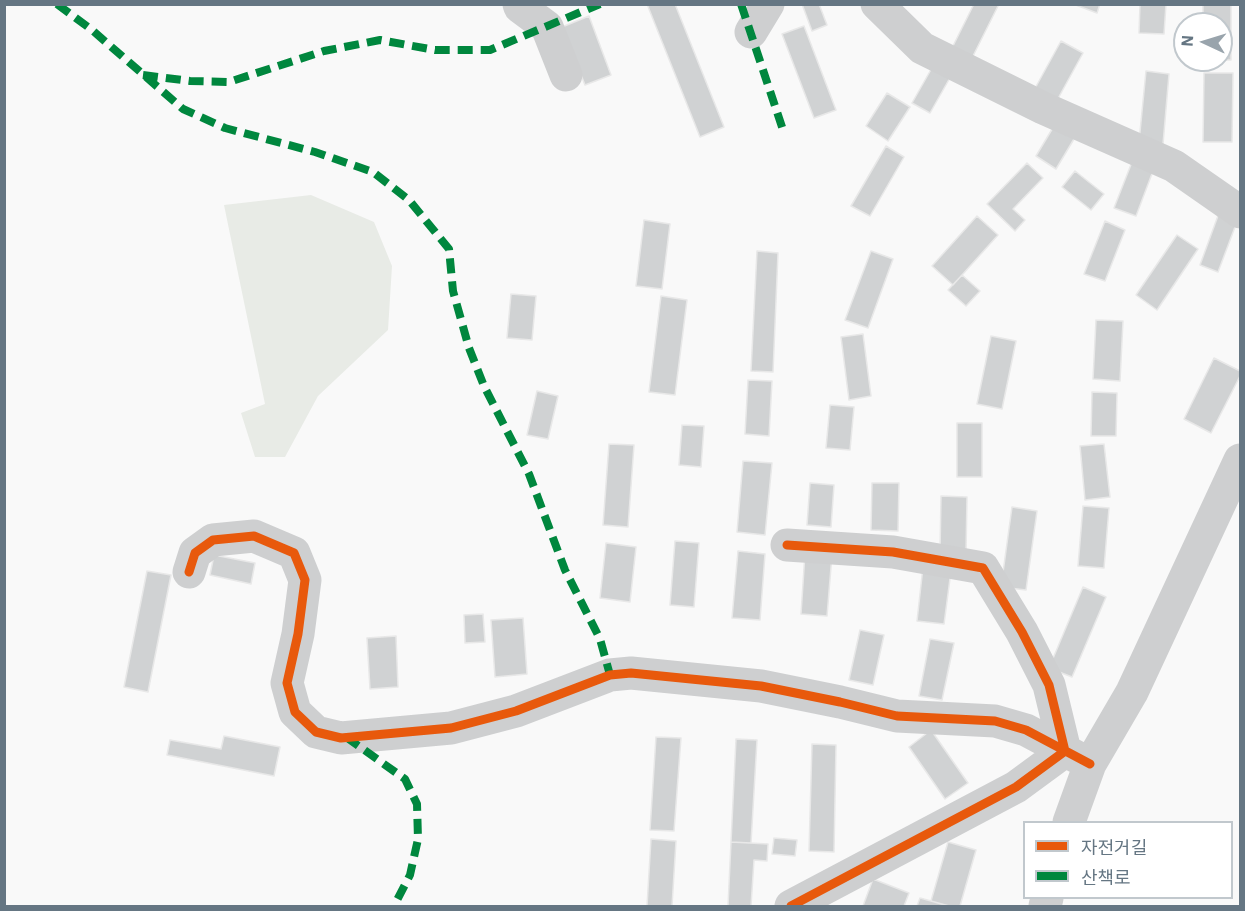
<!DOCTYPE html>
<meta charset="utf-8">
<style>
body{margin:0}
#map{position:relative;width:1245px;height:911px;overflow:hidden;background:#f9f9f9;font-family:"IBM Plex Sans","Noto Sans KR",sans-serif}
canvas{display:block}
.frame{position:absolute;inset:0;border:6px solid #657683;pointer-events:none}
.legend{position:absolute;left:1023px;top:821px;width:210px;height:78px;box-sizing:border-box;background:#fff;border:2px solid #c1c8cd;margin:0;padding:8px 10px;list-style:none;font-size:18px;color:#657683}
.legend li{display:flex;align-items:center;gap:12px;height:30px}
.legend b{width:30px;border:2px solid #c1c8cd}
.north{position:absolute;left:1173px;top:12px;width:60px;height:60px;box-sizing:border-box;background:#fff;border:2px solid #c1c8cd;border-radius:50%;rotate:274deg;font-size:16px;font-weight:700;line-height:24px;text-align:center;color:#657683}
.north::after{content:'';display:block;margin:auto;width:21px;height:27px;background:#99a4ac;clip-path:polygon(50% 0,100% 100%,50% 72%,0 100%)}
</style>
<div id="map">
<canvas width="1245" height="911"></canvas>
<div class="frame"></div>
<ul class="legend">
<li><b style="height:8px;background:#e8590c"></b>자전거길</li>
<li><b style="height:8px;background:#00873e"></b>산책로</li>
</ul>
<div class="north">N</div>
</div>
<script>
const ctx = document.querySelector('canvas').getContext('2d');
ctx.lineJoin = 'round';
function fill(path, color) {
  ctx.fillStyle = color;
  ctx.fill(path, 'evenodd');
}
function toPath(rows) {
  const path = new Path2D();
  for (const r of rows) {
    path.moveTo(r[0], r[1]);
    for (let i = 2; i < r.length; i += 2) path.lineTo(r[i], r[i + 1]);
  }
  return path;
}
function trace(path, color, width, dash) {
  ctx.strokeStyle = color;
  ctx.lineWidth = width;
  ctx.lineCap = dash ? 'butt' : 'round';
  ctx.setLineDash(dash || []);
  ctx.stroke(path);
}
const green = toPath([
 [311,195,374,222,392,266,388,330,318,396,285,457,255,457,241,413,265,404,224,205]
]);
const building = toPath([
 [647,4,675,4,724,127,700,137,647,4],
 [802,4,819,4,827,25,812,31,802,4],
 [974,4,999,4,972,58,952,48,974,4],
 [1073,4,1100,4,1097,13,1073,4],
 [1140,4,1166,4,1164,34,1139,33,1140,4],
 [1203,4,1231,4,1231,60,1221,60,1221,24,1203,24,1203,4],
 [589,16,611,75,585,85,562,27,589,16],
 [804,26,836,110,814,118,782,34,804,26],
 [1061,41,1083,53,1055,104,1033,92,1061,41],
 [933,66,951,76,930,113,912,103,933,66],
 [1146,71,1169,74,1163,144,1139,142,1146,71],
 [1204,73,1233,73,1232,142,1203,142,1204,73],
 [887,93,910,107,888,141,866,126,887,93],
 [1057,121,1077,134,1056,169,1036,156,1057,121],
 [886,146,904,157,870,216,851,206,886,146],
 [1132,162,1153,171,1136,216,1114,208,1132,162],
 [1027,163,1043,178,1013,209,1025,220,1015,231,987,204,1027,163],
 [1075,171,1104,194,1091,210,1062,187,1075,171],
 [1219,213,1238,219,1218,272,1200,265,1219,213],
 [977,216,998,235,953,285,932,266,977,216],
 [644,220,670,224,662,289,636,286,644,220],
 [1105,221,1125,230,1105,281,1084,274,1105,221],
 [1177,235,1198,249,1157,310,1136,295,1177,235],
 [757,251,778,253,773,372,751,371,757,251],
 [871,251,893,259,868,328,845,320,871,251],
 [962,275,980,291,966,306,948,290,962,275],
 [511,294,536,296,532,340,507,338,511,294],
 [661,296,687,300,675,395,649,392,661,296],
 [1096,320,1123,321,1120,381,1093,379,1096,320],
 [863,334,871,396,849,400,841,337,863,334],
 [991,336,1016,341,1002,409,977,404,991,336],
 [1214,358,1240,371,1240,376,1211,433,1184,419,1214,358],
 [748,380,772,381,769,436,745,434,748,380],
 [537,391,558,396,548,439,527,435,537,391],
 [1092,392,1117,393,1116,436,1091,436,1092,392],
 [830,405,854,407,850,450,826,448,830,405],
 [957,423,982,423,982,477,957,477,957,423],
 [682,425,704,426,701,467,679,465,682,425],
 [609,444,634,445,628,527,603,525,609,444],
 [1104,444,1110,497,1085,500,1080,446,1104,444],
 [743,461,772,463,765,535,737,532,743,461],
 [810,483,834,485,831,527,807,525,810,483],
 [872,483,899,483,898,531,871,530,872,483],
 [941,496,967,497,966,553,940,553,941,496],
 [1083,506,1109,508,1104,568,1078,566,1083,506],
 [1012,507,1037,511,1026,590,1001,587,1012,507],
 [675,541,699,543,694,607,670,605,675,541],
 [606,543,636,547,630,602,600,598,606,543],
 [738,551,765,554,760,620,732,618,738,551],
 [805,553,832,555,827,616,801,614,805,553],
 [214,555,255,563,251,584,210,575,214,555],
 [923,567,951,571,944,624,917,621,923,567],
 [147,571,171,575,148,692,124,687,147,571],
 [1083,587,1106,597,1072,677,1049,668,1083,587],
 [483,614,485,642,465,643,464,615,483,614],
 [523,618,527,674,495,677,491,620,523,618],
 [860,630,884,635,873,685,849,680,860,630],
 [396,636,398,687,370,689,367,638,396,636],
 [930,639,954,643,942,700,919,696,930,639],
 [931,730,968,783,945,799,909,747,931,730],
 [224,736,280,747,274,776,167,755,170,740,221,749,224,736],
 [656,737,681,738,674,831,650,830,656,737],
 [736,739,757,740,751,843,731,842,736,739],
 [812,744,836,745,834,852,809,851,812,744],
 [774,838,797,840,795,856,772,854,774,838],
 [651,839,676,841,672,906,647,906,651,839],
 [731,842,768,844,767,861,754,860,751,906,728,906,731,842],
 [948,842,976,850,960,906,949,906,931,901,948,842],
 [873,879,909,893,904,906,863,906,873,879],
 [920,898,931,901,948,906,917,906,920,898]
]);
const minor = toPath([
 [519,4,520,7,547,27,566,75],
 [877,4,922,48,1043,108,1174,166,1240,212],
 [751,32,768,4],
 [787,545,893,552,983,568,1022,632,1049,685,1065,751,1016,787,791,906],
 [189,572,195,553,213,540,254,536,294,553,305,580,298,634,287,683,295,712,316,732,341,738,451,728,516,711,610,675,631,673,761,686,840,702,897,716,995,721,1026,730,1090,764],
 [1069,822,1090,764,1132,692,1240,460],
 [1045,906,1047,898]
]);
const quiet = toPath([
 [57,4,92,30,183,109,225,128,315,152,373,172,409,200,449,249,453,291,469,348,484,386,529,474,565,570,600,639,610,675],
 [741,4,783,130],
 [143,75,190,81,229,82,324,51,380,40,435,50,490,50,600,4],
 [346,737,405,779,417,804,418,839,410,875,394,906]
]);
const cycleway = toPath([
 [787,545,893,552,983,568,1022,632,1049,685,1065,751,1016,787,791,906],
 [189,572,195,553,213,540,254,536,294,553,305,580,298,634,287,683,295,712,316,732,341,738,451,728,516,711,610,675,631,673,761,686,840,702,897,716,995,721,1026,730,1090,764]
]);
fill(green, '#e8ebe6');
fill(building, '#d0d2d3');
trace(building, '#e8e8e8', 1.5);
trace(minor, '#cecfd0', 33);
trace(quiet, '#00873e', 8, [15, 8]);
trace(cycleway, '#e8590c', 9);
</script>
